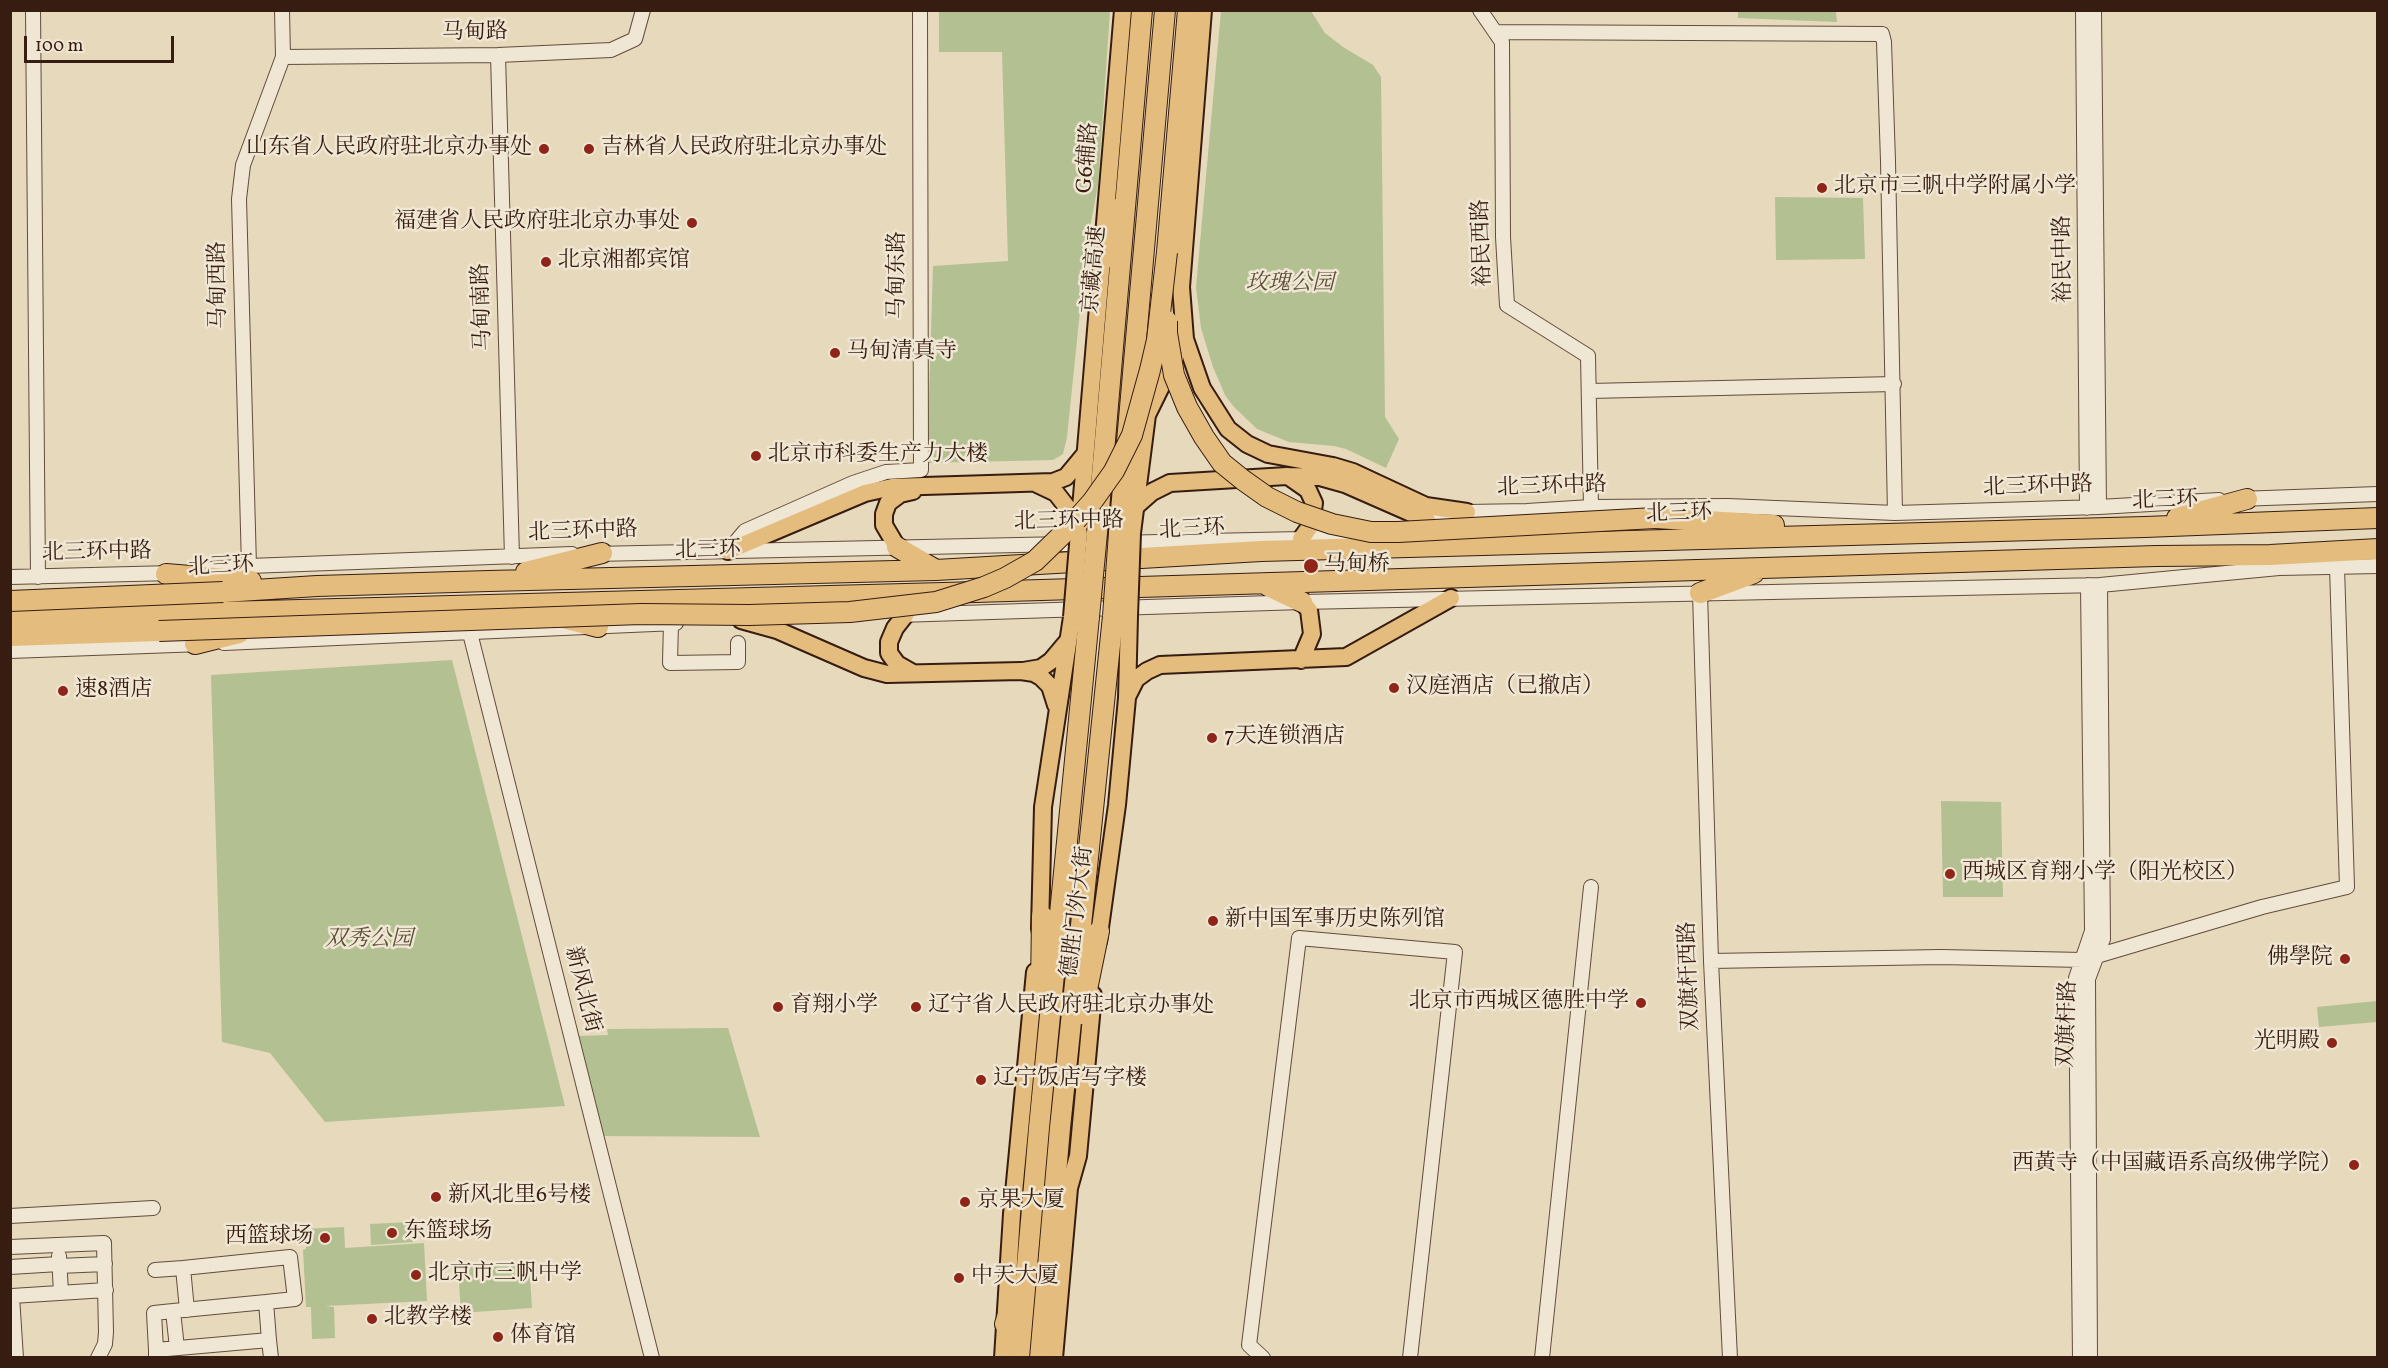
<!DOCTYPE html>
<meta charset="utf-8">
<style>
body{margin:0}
#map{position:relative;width:2388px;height:1368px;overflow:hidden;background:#e6d9bc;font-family:Vollkorn,serif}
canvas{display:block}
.frame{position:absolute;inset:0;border:12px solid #371d11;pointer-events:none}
.scale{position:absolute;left:24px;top:36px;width:150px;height:27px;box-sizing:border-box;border:3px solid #371d11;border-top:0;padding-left:8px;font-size:18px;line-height:21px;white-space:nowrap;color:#371d11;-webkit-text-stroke:4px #efe6d3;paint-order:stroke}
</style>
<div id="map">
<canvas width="2388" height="1368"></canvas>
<div class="frame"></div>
<div class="scale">100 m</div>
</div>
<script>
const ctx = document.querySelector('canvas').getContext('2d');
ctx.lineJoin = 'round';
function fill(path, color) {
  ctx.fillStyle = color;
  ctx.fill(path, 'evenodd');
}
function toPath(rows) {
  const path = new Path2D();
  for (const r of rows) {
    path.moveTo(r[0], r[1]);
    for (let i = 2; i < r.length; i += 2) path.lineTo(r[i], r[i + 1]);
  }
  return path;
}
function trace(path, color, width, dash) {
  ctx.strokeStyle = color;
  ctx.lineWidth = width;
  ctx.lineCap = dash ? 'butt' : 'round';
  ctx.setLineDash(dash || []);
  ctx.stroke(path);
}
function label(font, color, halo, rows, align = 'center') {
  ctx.font = font + ' Vollkorn,"Noto Serif SC",serif';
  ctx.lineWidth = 5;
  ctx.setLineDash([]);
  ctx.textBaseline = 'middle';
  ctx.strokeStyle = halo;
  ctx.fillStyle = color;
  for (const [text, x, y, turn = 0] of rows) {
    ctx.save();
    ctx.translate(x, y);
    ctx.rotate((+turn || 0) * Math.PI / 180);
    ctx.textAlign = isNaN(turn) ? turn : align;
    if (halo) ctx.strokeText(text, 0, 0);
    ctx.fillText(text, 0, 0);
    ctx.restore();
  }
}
const green = toPath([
 [939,11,1110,11,1098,185,1087,243,1067,437,1063,454,1053,460,927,463,933,266,1008,261,1002,52,939,52],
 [1221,11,1311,11,1325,33,1343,47,1373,65,1381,77,1385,417,1399,439,1386,468,1346,449,1334,446,1289,442,1257,429,1234,407,1225,395,1213,367,1201,328,1196,287],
 [1738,11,1836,11,1837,22,1738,18],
 [1775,197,1863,198,1865,259,1776,260],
 [452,660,565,1106,325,1122,270,1053,222,1042,211,675],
 [1941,801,2001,802,2003,897,1943,897],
 [2377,1001,2377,1022,2319,1027,2317,1007],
 [728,1028,760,1137,604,1136,576,1036,608,1035,607,1029],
 [412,1222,413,1242,371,1245,370,1224],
 [344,1227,345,1248,424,1243,427,1301,325,1306,334,1307,335,1338,312,1339,311,1307,306,1307,303,1250,306,1249,305,1229],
 [529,1263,532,1308,461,1313,458,1267]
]);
const minor = toPath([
 [33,10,38,577],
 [1480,10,1502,42,1503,237,1507,305,1588,356,1591,507],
 [2083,10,2087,508],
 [2094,10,2099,507],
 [1495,32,1882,34,1884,42,1888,161,1895,513],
 [498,55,512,557],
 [283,57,498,55,611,50,635,39,643,10],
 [1590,391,1894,384],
 [2238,499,2378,494],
 [1417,521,1467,512,1527,511,1591,507,1728,506,1895,513,2099,507,2219,500],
 [728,551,745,531,853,483,886,472,921,470,920,10],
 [594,554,1301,539,1348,532],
 [249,566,239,199,243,165,283,57,282,10],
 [201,570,249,566,572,554],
 [10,577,173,573],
 [1700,593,1711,961,1730,1358],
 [899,615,1302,602,2100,585,2279,568,2378,566],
 [671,623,670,663,738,662,738,643],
 [470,633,652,1358],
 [224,643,676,623],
 [10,651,202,644],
 [1711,961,1941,957,2083,960,2262,907,2347,887,2337,567],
 [10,1216,153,1208],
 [10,1247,104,1243,106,1332,105,1344,98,1358],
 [59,1256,61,1293],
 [59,1266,105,1264],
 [10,1267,59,1264],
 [155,1270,183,1268],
 [187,1310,183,1268,290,1257,295,1299,266,1302],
 [177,1348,173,1311,266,1302,269,1340],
 [156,1350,154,1313,173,1311],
 [16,1358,12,1296,106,1290],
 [156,1358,156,1350,269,1340,271,1358],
 [1263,1358,1249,1345,1299,938,1455,952,1410,1358],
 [1542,1358,1591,887],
 [2080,1358,2076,978,2092,931,2088,585],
 [2090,1358,2088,979,2103,939,2100,585]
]);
const major = toPath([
 [1203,10,1181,287,1185,339,1202,388,1228,429,1247,444,1268,454,1333,466,1353,472,1426,506,1467,512],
 [1288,476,1308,490,1314,503,1311,525,1301,539],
 [1037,484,1056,493,1080,524],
 [1135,507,1152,492,1170,483,1287,476,1320,477,1345,484,1427,520],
 [1080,520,1123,10],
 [1132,533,1147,415,1175,358],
 [897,547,884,525,884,514,888,503,900,494,913,491],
 [728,551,865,493,892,487,1053,482,1066,477,1085,454],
 [906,614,895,628,889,642,889,653,897,664,911,672],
 [741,620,777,630,864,668,887,674,1021,671,1034,673,1041,677,1050,686,1056,705],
 [1301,660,1312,634,1309,610,1302,602],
 [1023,671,1041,668,1051,661,1067,642],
 [1128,695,1136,679,1147,671,1160,665,1346,657,1451,598],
 [1040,929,1043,807,1072,617],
 [1098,942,1117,805,1127,698,1129,616],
 [1003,1358,1012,1214,1035,972],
 [1054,1358,1069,1188,1078,1156,1093,995]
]);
const highway = toPath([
 [1167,252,1188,10],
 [1103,260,1116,209],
 [1655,518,1774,525],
 [2177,518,2247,499],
 [1097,533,1142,10],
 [1119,533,1165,10],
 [897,547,936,570],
 [526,572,602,553],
 [166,574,251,581],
 [1268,586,1302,602],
 [223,592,317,586,489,581,936,570,1261,551,2145,527,2378,518],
 [1700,593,1754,573],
 [567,619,598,627],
 [10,621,224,612,943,593,2156,556,2270,555,2378,549],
 [10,636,159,631],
 [195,644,239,633],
 [1041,988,1042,916],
 [1082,1014,1099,931],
 [1005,1324,1017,1286],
 [1019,1358,1039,1128,1089,617],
 [1040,1358,1060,1128,1113,616]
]);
const majorBridge = toPath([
 [1129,616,1132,533],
 [1072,617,1079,533]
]);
const highwayBridge = toPath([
 [1167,321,1167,333,1174,375,1187,407,1204,437,1222,463,1243,480,1267,497,1297,512,1332,524,1371,532,1398,532,1655,518],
 [10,601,223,592],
 [1113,616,1119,533],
 [1089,617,1097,533],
 [159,631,641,614,749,615,850,612,936,602,984,587,1005,578,1035,561,1068,529,1092,502,1114,471,1132,435,1150,370,1157,340,1167,252]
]);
const markers = [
 [544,149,6,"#8f2418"],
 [589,149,6,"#8f2418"],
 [1822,188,6,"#8f2418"],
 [692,223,6,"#8f2418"],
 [546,262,6,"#8f2418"],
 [835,353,6,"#8f2418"],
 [756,456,6,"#8f2418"],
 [1311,566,8,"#8f2418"],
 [1394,688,6,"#8f2418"],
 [63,691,6,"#8f2418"],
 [1212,738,6,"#8f2418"],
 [1950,874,6,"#8f2418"],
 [1213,921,6,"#8f2418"],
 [2345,959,6,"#8f2418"],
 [1641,1003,6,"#8f2418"],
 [778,1007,6,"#8f2418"],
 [916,1007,6,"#8f2418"],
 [2332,1043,6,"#8f2418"],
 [981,1080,6,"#8f2418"],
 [2354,1165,6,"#8f2418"],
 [436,1197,6,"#8f2418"],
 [965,1202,6,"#8f2418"],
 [392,1233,6,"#8f2418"],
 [325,1238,6,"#8f2418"],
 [416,1275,6,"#8f2418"],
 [959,1278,6,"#8f2418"],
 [372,1319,6,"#8f2418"],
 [498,1337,6,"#8f2418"]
];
const streetNames = [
 ["马甸路",475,34,-1],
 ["G6辅路",1089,158,-85],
 ["裕民西路",1484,243,-92],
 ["裕民中路",2065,259,-91],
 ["京藏高速",1096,270,-85],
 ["马甸东路",899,275,-90],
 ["马甸西路",220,285,-91],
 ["马甸南路",484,307,-92],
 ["北三环中路",1552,488,-2],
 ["北三环中路",2038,488,-2],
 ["北三环",2165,502,-2],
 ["北三环",1679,515,-2],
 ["北三环中路",1069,523,-1],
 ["北三环",1192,531,-3],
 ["北三环中路",583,533,-2],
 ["北三环",708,552,-1],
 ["北三环中路",97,554,-1],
 ["北三环",221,568,-3],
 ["德胜门外大街",1079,912,-83],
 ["双旗杆西路",1691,976,-92],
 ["新风北街",581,990,76],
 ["双旗杆路",2069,1024,-88]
];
const poiNames = [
 ["山东省人民政府驻北京办事处",532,149,"right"],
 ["吉林省人民政府驻北京办事处",601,149],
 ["北京市三帆中学附属小学",1834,188],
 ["福建省人民政府驻北京办事处",680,223,"right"],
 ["北京湘都宾馆",558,262],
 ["马甸清真寺",847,353],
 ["北京市科委生产力大楼",768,456],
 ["马甸桥",1324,566],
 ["汉庭酒店（已撤店）",1406,688],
 ["速8酒店",75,691],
 ["7天连锁酒店",1224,738],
 ["西城区育翔小学（阳光校区）",1962,874],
 ["新中国军事历史陈列馆",1225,921],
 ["佛學院",2333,959,"right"],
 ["北京市西城区德胜中学",1629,1003,"right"],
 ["育翔小学",790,1007],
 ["辽宁省人民政府驻北京办事处",928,1007],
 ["光明殿",2320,1043,"right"],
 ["辽宁饭店写字楼",993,1080],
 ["西黃寺（中国藏语系高级佛学院）",2342,1165,"right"],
 ["新风北里6号楼",448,1197],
 ["京果大厦",977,1202],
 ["东篮球场",404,1233],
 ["西篮球场",313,1238,"right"],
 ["北京市三帆中学",428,1275],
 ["中天大厦",971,1278],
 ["北教学楼",384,1319],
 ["体育馆",510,1337]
];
const parkNames = [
 ["玫瑰公园",1290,285],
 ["双秀公园",369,941]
];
fill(green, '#b3c092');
trace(minor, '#634c3c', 16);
trace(major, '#371d11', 20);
trace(highway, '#371d11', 22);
trace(minor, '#efe6d3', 14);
trace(major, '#e3bc7e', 16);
trace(highway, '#e3bc7e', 20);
trace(majorBridge, '#371d11', 20, []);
trace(highwayBridge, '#371d11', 22, []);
trace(majorBridge, '#e3bc7e', 16);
trace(highwayBridge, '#e3bc7e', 20);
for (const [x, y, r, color] of markers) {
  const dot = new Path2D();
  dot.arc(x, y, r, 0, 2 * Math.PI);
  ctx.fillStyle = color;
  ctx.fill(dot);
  trace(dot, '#efe6d3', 2);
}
label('22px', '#371d11', '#efe6d3', streetNames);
label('22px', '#371d11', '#efe6d3', poiNames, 'left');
label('italic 22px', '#5c4e38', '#efe6d3', parkNames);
</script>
